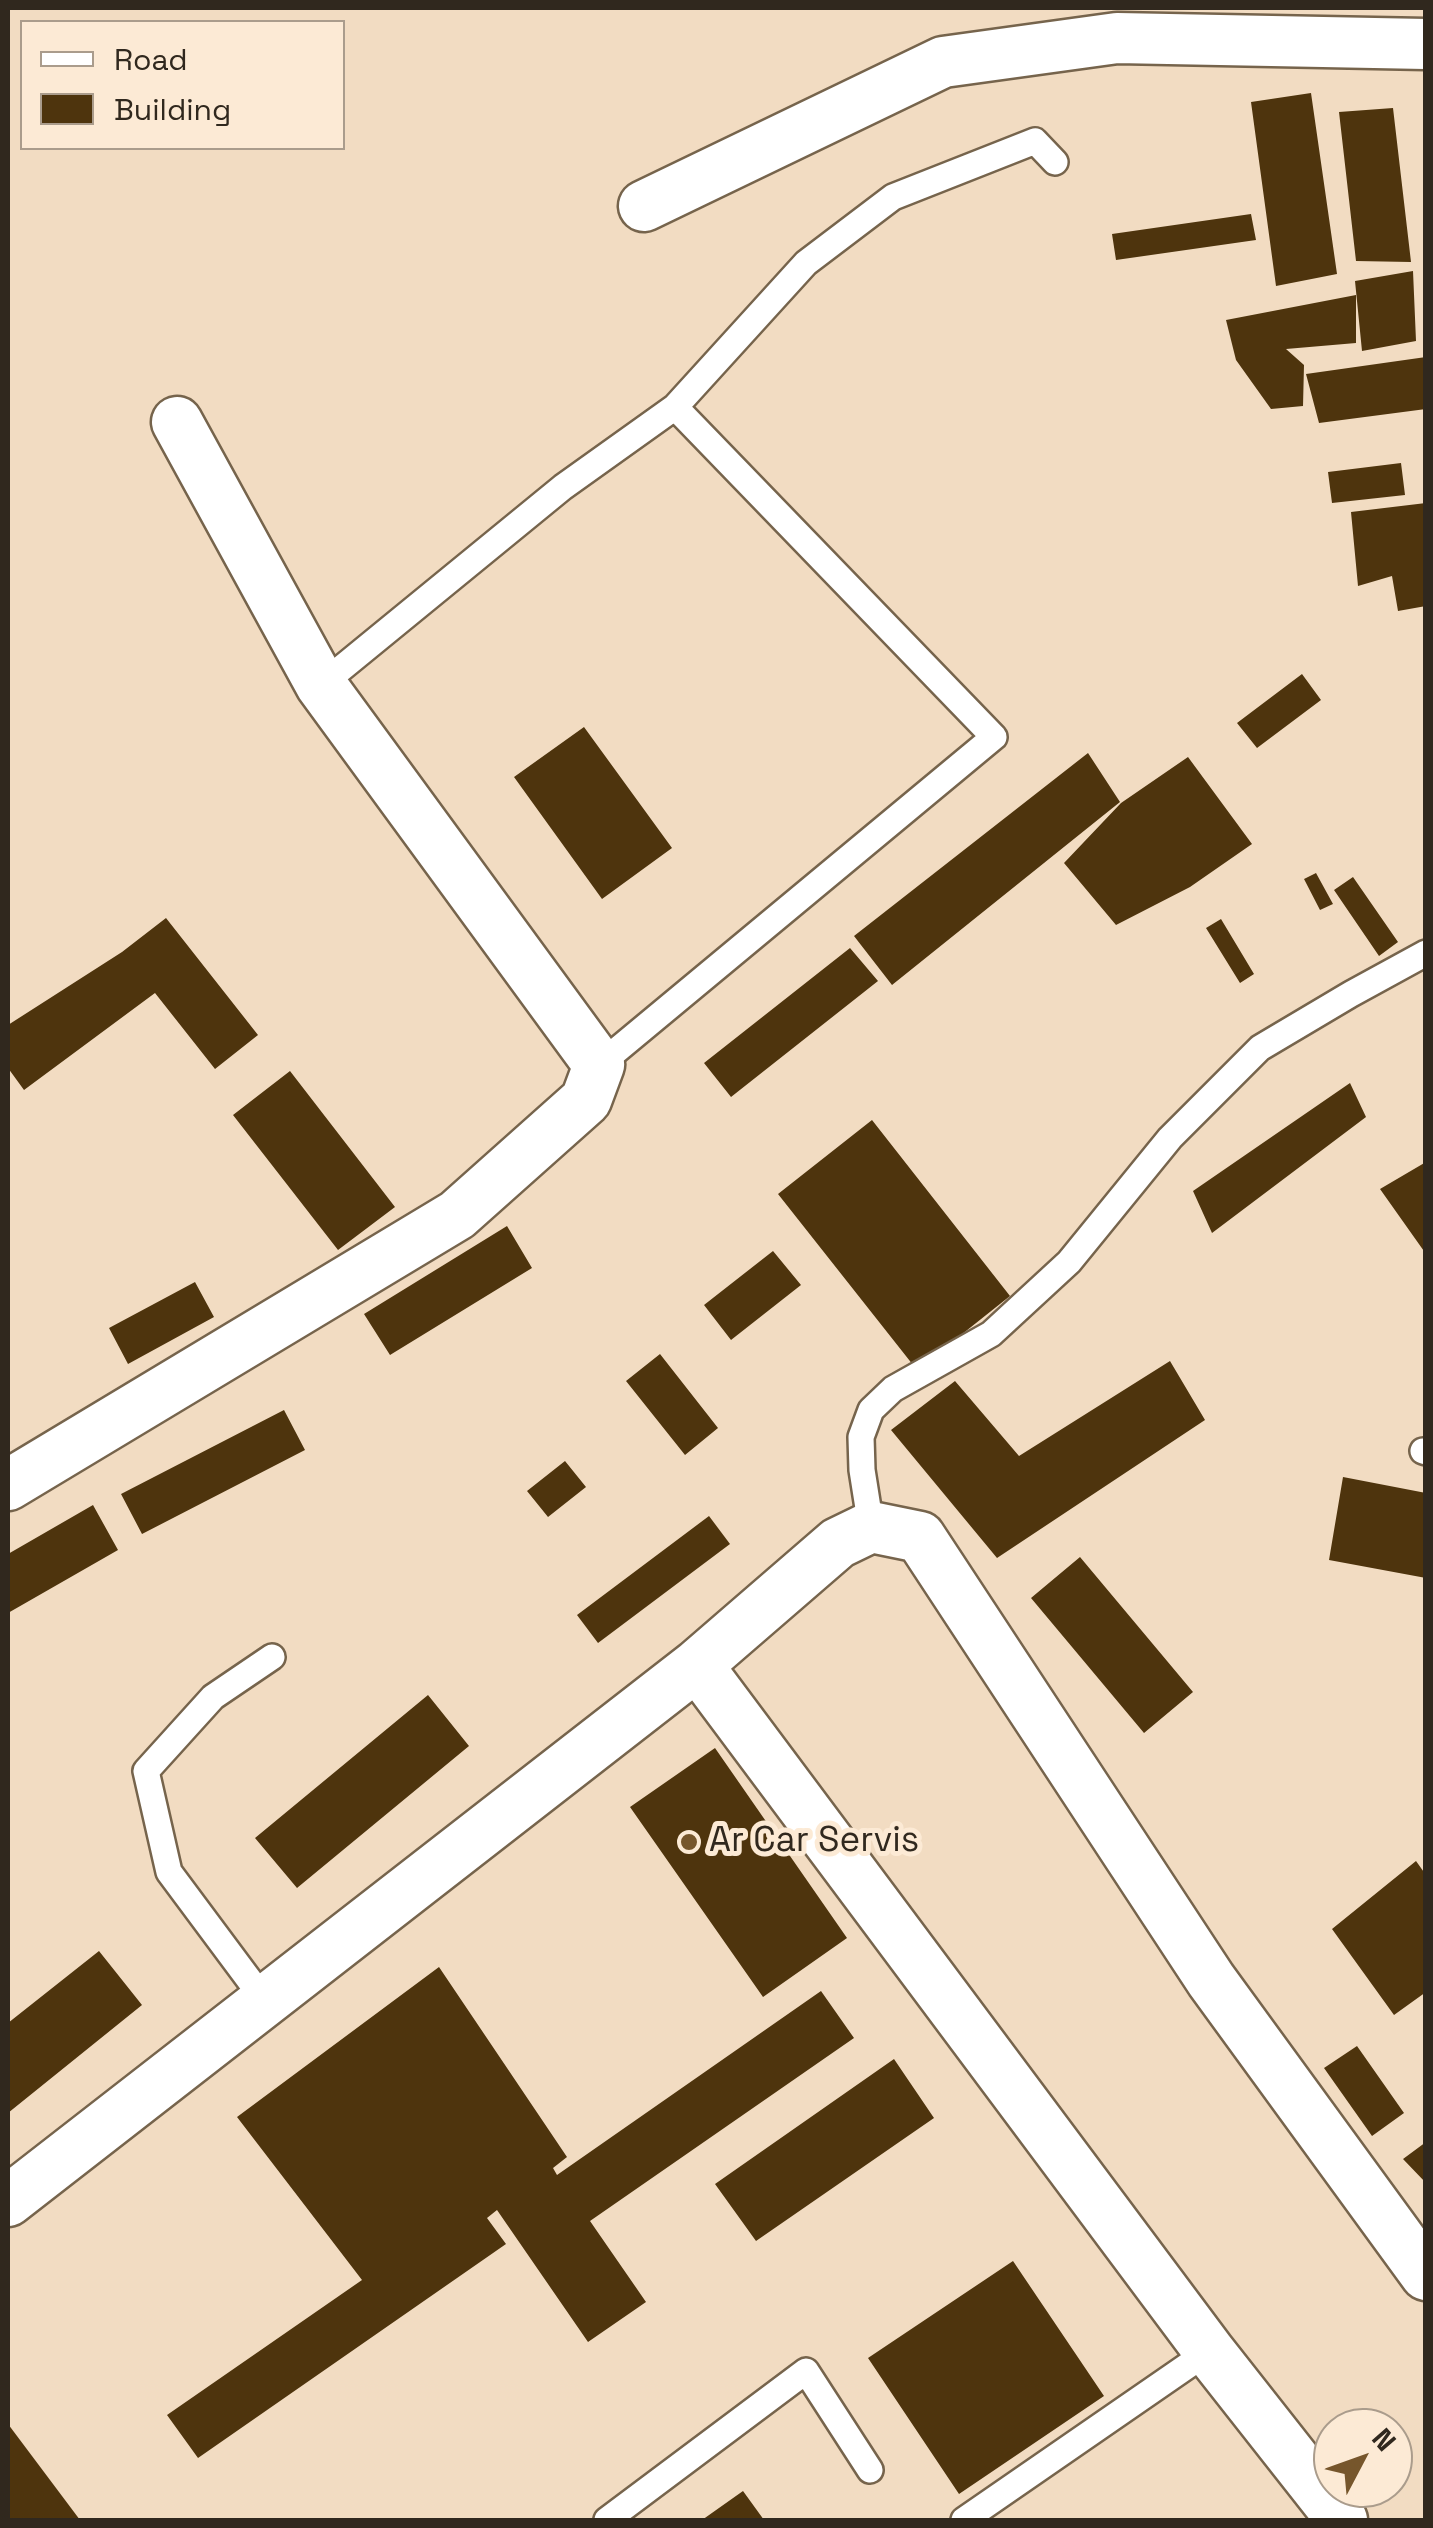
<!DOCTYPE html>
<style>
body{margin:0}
#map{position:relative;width:1433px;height:2528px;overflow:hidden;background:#f2dcc2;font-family:"Space Grotesk",sans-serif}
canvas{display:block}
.frame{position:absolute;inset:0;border:10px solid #30281e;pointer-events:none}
.legend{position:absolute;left:20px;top:20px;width:325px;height:130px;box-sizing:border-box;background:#fcead5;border:2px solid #aa9c8c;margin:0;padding:12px 18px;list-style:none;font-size:30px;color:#30281e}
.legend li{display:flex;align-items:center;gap:20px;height:50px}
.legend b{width:50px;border:2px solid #aa9c8c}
.north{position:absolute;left:1313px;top:2408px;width:100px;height:100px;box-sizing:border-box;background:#fcead5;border:2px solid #aa9c8c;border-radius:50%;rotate:49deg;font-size:28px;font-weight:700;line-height:40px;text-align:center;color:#30281e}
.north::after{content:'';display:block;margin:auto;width:35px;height:45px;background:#76562c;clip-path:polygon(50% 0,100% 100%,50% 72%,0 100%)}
</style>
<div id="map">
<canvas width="1433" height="2528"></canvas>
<div class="frame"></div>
<ul class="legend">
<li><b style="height:12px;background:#fff"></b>Road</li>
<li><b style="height:28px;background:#4e340d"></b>Building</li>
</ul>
<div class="north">N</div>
</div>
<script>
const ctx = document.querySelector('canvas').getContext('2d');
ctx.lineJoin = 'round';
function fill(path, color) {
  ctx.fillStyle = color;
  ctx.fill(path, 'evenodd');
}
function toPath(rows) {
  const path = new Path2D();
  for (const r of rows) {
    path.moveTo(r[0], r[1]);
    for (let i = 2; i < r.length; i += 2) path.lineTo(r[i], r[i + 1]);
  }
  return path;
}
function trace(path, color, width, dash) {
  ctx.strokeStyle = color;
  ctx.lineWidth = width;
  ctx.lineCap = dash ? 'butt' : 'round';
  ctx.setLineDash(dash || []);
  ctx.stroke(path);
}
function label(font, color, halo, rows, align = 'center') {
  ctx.font = font + ' "Space Grotesk",sans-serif';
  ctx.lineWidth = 10;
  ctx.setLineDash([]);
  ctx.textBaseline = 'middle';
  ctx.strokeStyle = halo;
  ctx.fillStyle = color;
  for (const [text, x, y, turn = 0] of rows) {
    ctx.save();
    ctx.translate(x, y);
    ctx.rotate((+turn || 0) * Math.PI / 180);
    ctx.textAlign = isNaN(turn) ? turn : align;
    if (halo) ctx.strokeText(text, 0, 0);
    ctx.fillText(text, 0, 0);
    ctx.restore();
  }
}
const building = toPath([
 [1311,93,1337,274,1276,286,1251,102],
 [1393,108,1411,262,1356,261,1339,112],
 [1251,214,1256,240,1116,260,1112,234],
 [1413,271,1416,341,1362,351,1355,281],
 [1356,295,1356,343,1286,349,1304,365,1303,406,1271,409,1236,360,1226,320],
 [1426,357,1426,409,1319,423,1306,374],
 [1401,463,1405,495,1332,503,1328,472],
 [1426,503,1426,606,1398,611,1392,576,1358,586,1351,512],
 [1302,674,1321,700,1257,748,1237,723],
 [584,727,672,848,602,899,514,777],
 [1088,753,1120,802,892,985,854,936],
 [1188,757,1252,844,1190,887,1116,925,1064,863,1121,803],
 [1316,873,1333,904,1320,910,1304,879],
 [1353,877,1398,942,1379,956,1334,890],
 [166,918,258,1035,215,1069,155,993,24,1090,8,1068,8,1025,122,952],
 [1221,919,1254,974,1240,983,1206,928],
 [850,948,878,981,731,1097,704,1063],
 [290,1071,395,1207,338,1250,233,1115],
 [1350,1083,1366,1117,1212,1233,1193,1191],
 [872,1120,1010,1296,917,1370,778,1194],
 [1426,1162,1426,1254,1380,1189],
 [507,1226,532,1268,390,1355,364,1314],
 [773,1251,801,1285,731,1340,704,1305],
 [195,1282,214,1317,128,1364,109,1328],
 [660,1354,718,1428,685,1455,626,1381],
 [1170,1361,1205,1420,997,1558,891,1430,955,1381,1019,1456],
 [284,1410,305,1450,142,1534,121,1494],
 [565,1461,586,1487,548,1517,527,1491],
 [1343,1477,1426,1493,1426,1578,1329,1560],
 [93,1505,118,1550,8,1613,8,1554],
 [709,1516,730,1544,598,1643,577,1615],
 [1080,1557,1193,1692,1144,1733,1031,1598],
 [428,1695,469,1746,297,1888,255,1838],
 [715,1748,847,1938,763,1997,630,1807],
 [1416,1861,1426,1875,1426,1992,1394,2015,1332,1929],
 [99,1951,142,2005,8,2113,8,2023],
 [439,1967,567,2157,553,2168,557,2175,821,1991,854,2038,590,2221,646,2302,588,2342,497,2210,487,2218,506,2244,198,2458,167,2415,362,2280,237,2117],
 [1357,2046,1404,2113,1372,2136,1324,2068],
 [894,2059,934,2118,756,2241,715,2184],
 [1426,2142,1426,2183,1403,2159],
 [1013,2261,1104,2396,959,2494,868,2358],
 [8,2424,80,2520,8,2520],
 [743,2491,764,2520,702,2520]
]);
const service = toPath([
 [321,685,563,487,675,407],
 [599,1065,994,737,675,407,806,263,893,197,1035,141,1055,162],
 [1423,1451,1426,1452],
 [871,1527,862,1470,861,1437,871,1410,893,1389,991,1334,1069,1262,1170,1138,1260,1048,1351,994,1426,953],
 [265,2001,169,1872,146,1771,213,1697,272,1657],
 [607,2520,806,2371,870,2470],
 [964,2520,1209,2351]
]);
const minor = toPath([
 [644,206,943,62,1117,38,1426,44],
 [8,1485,457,1215,586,1100,599,1065,321,685,177,422],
 [697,1665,838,1543,871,1527,920,1537,1211,1980,1426,2275],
 [8,2201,697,1665,1209,2351,1342,2520]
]);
const markers = [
 [689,1842,10,"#76562c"]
];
const poiNames = [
 ["Ar Car Servis",709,1842]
];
fill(building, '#4e340d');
trace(service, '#76644c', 30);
trace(minor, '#76644c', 55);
trace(service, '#fff', 25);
trace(minor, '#fff', 50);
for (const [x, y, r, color] of markers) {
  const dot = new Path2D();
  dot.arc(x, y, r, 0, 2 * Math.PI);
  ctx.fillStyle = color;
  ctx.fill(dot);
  trace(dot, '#fcead5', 4);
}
label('35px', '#30281e', '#fcead5', poiNames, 'left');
</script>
